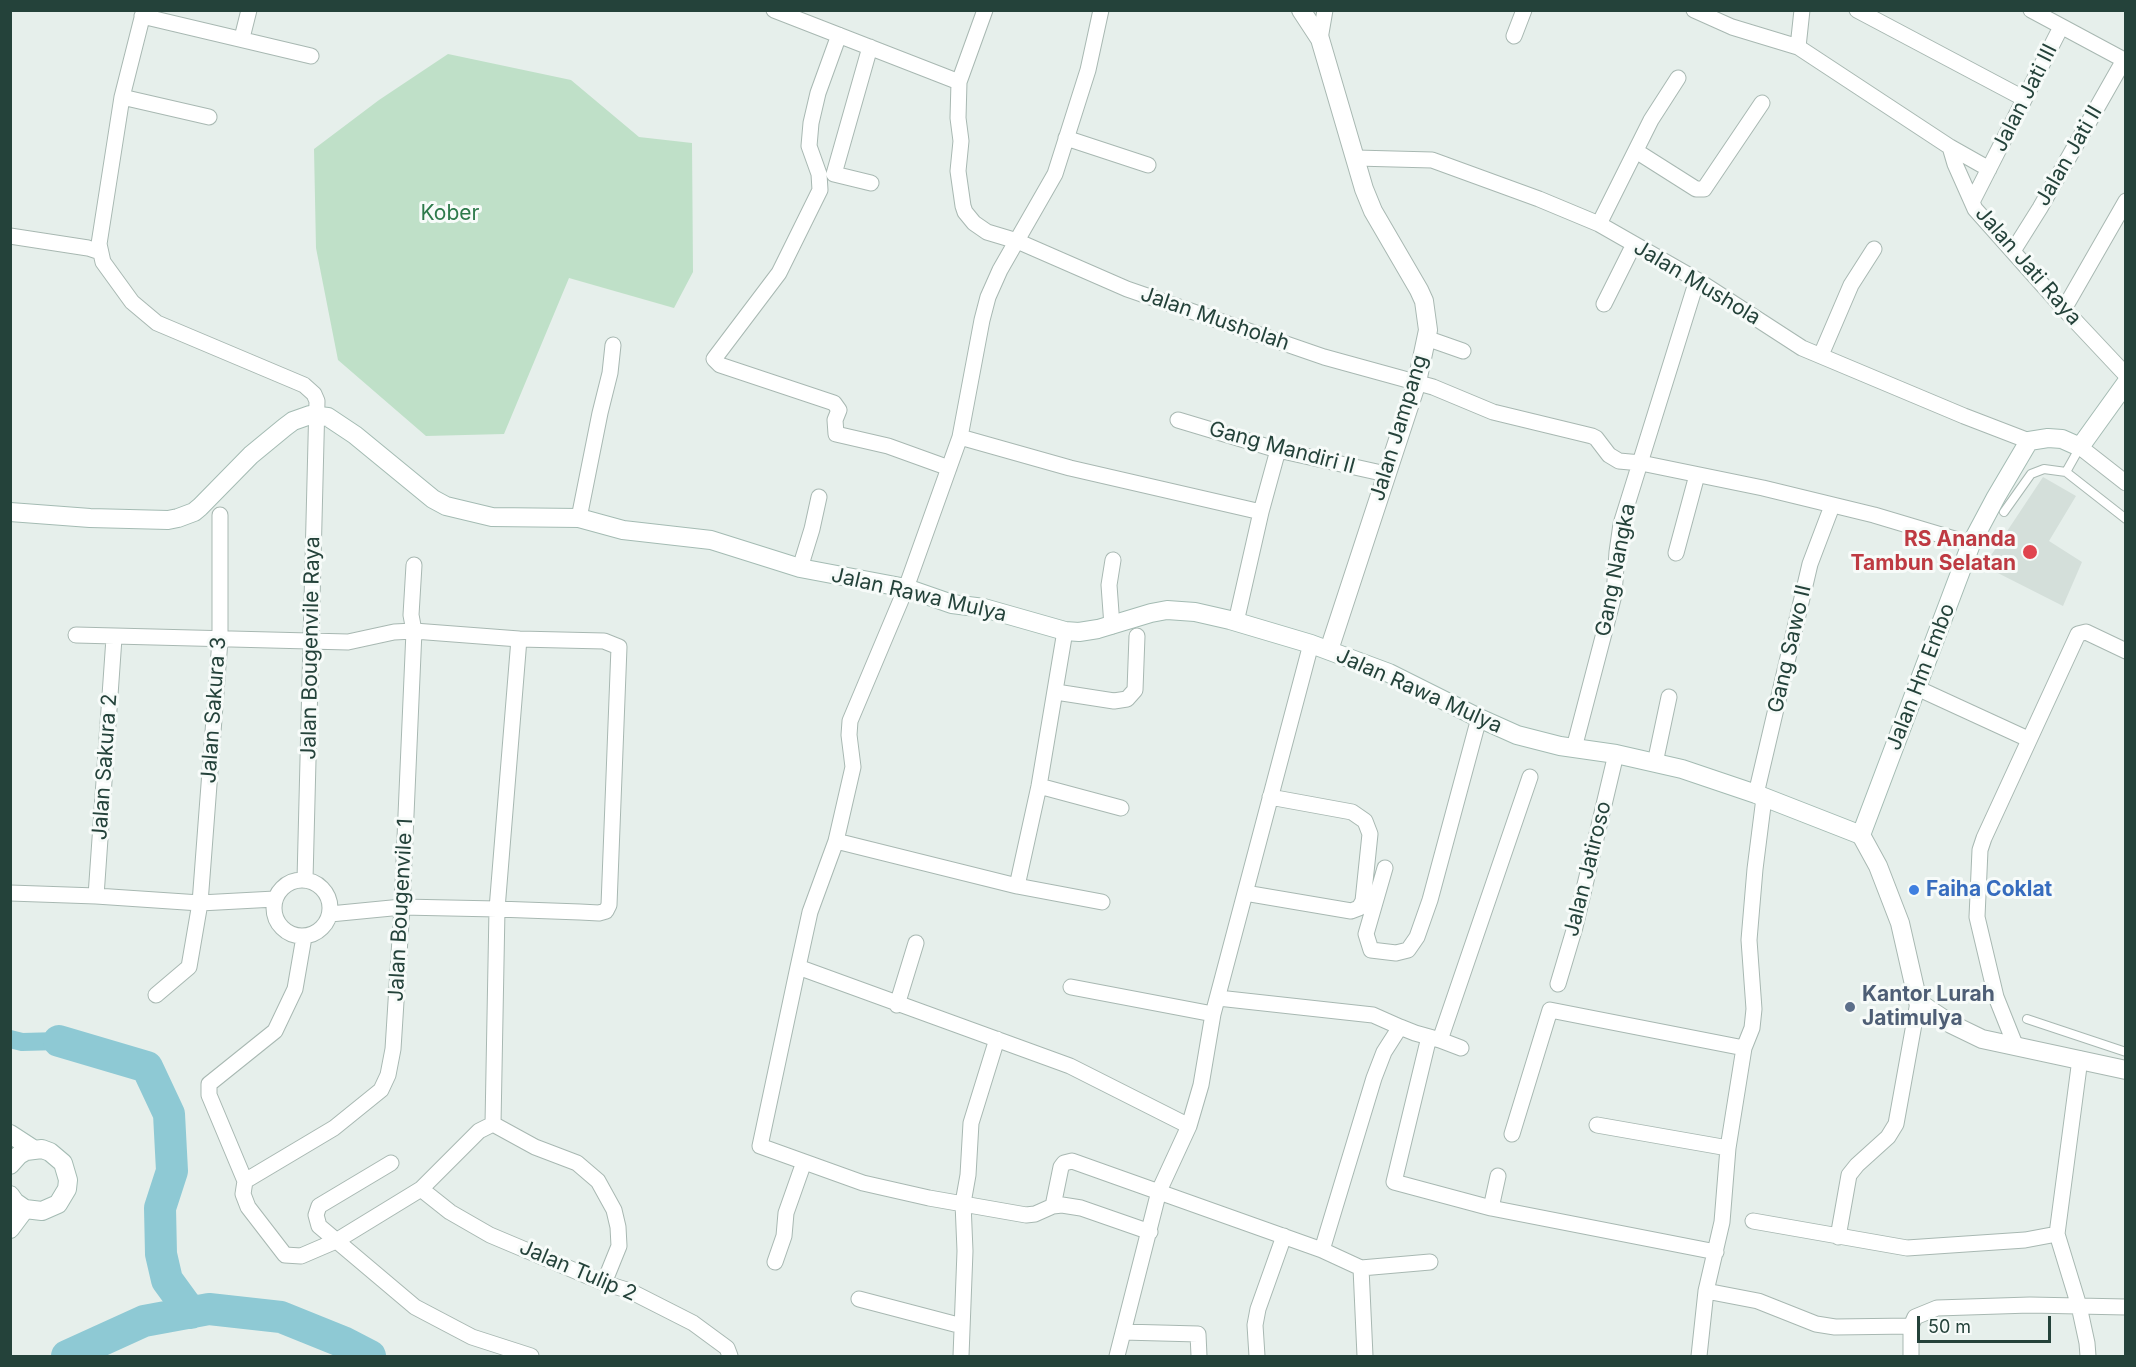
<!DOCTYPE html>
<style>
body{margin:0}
#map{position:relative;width:2136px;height:1367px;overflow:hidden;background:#e6efeb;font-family:Inter,sans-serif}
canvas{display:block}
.frame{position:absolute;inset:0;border:12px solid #24423a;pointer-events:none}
.scale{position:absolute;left:1917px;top:1316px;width:134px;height:27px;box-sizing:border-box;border:3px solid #24423a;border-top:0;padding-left:8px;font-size:18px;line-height:21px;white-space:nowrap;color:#24423a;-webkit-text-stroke:4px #f7fbf9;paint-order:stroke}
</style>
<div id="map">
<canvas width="2136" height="1367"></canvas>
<div class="frame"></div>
<div class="scale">50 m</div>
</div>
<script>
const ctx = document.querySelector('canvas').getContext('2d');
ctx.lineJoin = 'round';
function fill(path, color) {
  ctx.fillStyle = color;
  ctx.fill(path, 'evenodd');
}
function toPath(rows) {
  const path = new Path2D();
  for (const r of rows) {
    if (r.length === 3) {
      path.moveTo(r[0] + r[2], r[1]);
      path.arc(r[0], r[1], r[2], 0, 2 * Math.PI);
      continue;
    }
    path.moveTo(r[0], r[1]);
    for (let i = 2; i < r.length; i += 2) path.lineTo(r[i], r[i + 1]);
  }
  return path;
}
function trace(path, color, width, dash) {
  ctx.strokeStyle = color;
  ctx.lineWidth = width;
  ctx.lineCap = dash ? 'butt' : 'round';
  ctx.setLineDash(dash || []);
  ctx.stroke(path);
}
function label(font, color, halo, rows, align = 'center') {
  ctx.font = font + ' Inter,sans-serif';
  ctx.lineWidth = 6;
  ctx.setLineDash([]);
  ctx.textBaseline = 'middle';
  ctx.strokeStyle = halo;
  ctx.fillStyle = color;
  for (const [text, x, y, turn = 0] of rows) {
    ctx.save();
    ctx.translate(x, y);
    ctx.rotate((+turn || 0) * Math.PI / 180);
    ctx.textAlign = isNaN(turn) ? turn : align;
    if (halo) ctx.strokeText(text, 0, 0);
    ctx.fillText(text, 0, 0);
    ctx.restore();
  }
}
const built = toPath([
 [2043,477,2076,496,2049,541,2082,562,2063,606,1984,566]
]);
const green = toPath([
 [448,54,571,80,639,137,692,143,693,272,674,308,569,278,504,434,426,436,338,360,316,248,314,149,379,100]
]);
const canal = toPath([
 [10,1039,22,1042,59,1041]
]);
const river = toPath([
 [59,1041,147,1067,169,1114,172,1171,160,1208,161,1254,167,1280,191,1313],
 [67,1356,144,1321,209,1309,281,1317,343,1342,370,1356]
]);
const service = toPath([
 [2080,447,2066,472,2126,519],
 [2004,512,2031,474,2044,469,2066,472],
 [2027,1019,2126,1052]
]);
const minor = toPath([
 [144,10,122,97,99,244,103,262,132,302,157,323,304,385,314,394,317,401,305,880],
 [774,10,959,82,958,118,961,141,958,171,963,206,965,212,974,223,987,232,1017,241,1127,289,1324,357,1433,387,1493,412,1592,436,1596,438,1609,455,1619,461,1641,463,1763,488,1874,515,1971,544],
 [1101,10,1088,70,1055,174,1000,270,988,297,982,320,960,437,906,588,850,721,849,735,853,767,836,841,810,912,798,967,1070,1066,1189,1126,1201,1085,1213,1014],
 [1694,10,1732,27,1798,47,1950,147,1955,164,1975,209,2064,309,2126,375],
 [1857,10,2023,98],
 [2031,10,2126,61],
 [142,16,311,56],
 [839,35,818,93,811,123,809,146,819,174,820,190,779,273,714,359,720,365,834,403,839,410,835,420,836,434,888,446,949,468],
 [1514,36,1524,10],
 [242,38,249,10],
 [1320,39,1325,10],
 [870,47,834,174,871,183],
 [1798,47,1802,10],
 [959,82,985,10],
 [122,97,209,117],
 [1066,138,1148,165],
 [1950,147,1989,169],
 [1636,151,1696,189,1704,189,1762,103],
 [1356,158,1432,160,1539,199,1599,224,1697,280,1802,348,1964,416,2029,441],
 [1972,202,2061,27],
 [1599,224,1651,120,1678,78],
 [10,236,88,248,100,252],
 [2013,251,2040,208,2124,60],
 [1604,304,1634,244],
 [2064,309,2126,201],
 [1426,338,1463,351],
 [1821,355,1851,285,1874,249],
 [1178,420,1278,450,1386,474],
 [960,437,1070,468,1261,512],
 [2080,447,2126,483],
 [579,518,600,413,610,373,613,345],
 [1676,553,1697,475],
 [800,568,812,529,819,497],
 [1236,622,1261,512,1278,450],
 [1112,626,1109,585,1113,560],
 [76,635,348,642,394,632,414,631,519,639],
 [1917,688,2028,739],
 [1056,692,1114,701,1127,699,1135,690,1137,636],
 [1574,748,1614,595,1617,552,1621,524,1697,280],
 [1655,763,1669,697],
 [1039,786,1121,808],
 [1756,794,1810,564,1832,506],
 [836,841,1017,886,1102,902],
 [1385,868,1366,934,1371,950,1396,953,1408,950,1417,937,1430,900,1479,718],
 [302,908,28],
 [1017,886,1039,786,1065,631],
 [10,893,96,896,200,903,275,899],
 [1245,893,1351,911,1359,908,1363,901,1370,834,1365,821,1352,812,1270,797],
 [96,896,114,638],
 [330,914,402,907,497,909,580,912,599,913,606,911,609,905,619,647,604,641,519,639,497,909,493,1124],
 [798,967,760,1146,863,1183,929,1198,1026,1215,1035,1214,1053,1206,1062,1205,1081,1208,1150,1232],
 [1558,984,1575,927,1616,754],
 [1071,987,1213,1014,1311,644],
 [156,995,189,967,200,903,220,640,220,515],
 [1218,998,1373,1015,1400,1027],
 [897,1005,916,943],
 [1429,1037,1394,1182,1491,1208,1716,1252],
 [1440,1040,1530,777],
 [2016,1047,1996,997,1977,917,1980,850,1984,838,2078,634,2086,632,2126,651],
 [2080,1059,2057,1234,2079,1306,2087,1343,2088,1356],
 [493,1124,535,1147,577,1163,598,1181,614,1210,618,1227,619,1246,604,1283],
 [1597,1125,1728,1148],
 [1512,1134,1550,1010,1744,1048],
 [391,1163,319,1206,316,1215,319,1226,415,1307,472,1337,531,1356],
 [245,1181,334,1128,381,1090,388,1075,393,1049,402,907,414,631,411,615,414,565],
 [245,1181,243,1194,248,1207,285,1255,301,1256,336,1241,421,1189,479,1131,493,1124],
 [245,1181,209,1095,209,1084,275,1031,295,989,304,937],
 [421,1189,450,1212,490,1235,604,1283,630,1291,693,1323,727,1348,730,1356],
 [1053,1206,1061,1167,1064,1163,1072,1161,1322,1250,1361,1268,1430,1262],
 [1491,1208,1498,1176],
 [1753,1221,1907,1248,2025,1240,2057,1234],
 [1838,1237,1849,1175,1857,1165,1888,1137,1896,1124,1918,1002],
 [1322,1250,1374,1078,1384,1052,1400,1027,1415,1033,1440,1040,1461,1048],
 [775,1262,784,1236,786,1213,804,1162],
 [1361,1268,1365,1356],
 [1706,1291,1758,1301,1816,1324,1835,1327,1911,1326,1915,1317,1937,1308,2030,1305,2126,1307],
 [859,1299,962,1326],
 [1123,1332,1198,1334,1199,1356],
 [961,1356,965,1251,963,1203,968,1175,971,1123,997,1039],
 [1117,1356,1159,1191,1189,1126],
 [1257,1356,1255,1325,1258,1309,1284,1236],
 [1699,1356,1706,1291,1722,1222,1728,1148,1744,1048,1752,1028,1754,1009,1749,940,1755,869,1764,798],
 [1911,1356,1911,1326]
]);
const tertiary = toPath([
 [1301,10,1320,39,1364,189,1373,211,1419,290,1424,301,1428,330,1417,382,1329,650],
 [1861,835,1878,866,1900,923,1918,1002,1951,1024,1982,1039,2126,1070]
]);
const secondary = toPath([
 [10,512,90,518,168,520,178,518,194,512,200,507,251,455,285,427,293,421,310,415,328,417,355,435,433,499,446,506,492,517,579,518,623,530,711,540,800,568,906,588,952,604,984,608,1065,631,1079,632,1098,629,1151,613,1167,610,1195,612,1230,620,1311,644,1389,673,1479,718,1517,735,1560,746,1616,754,1682,769,1756,794,1861,835,1971,544,1996,497,2029,441,2048,438,2062,439,2080,447,2126,383],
 [10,1134,33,1149],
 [10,1165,19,1155,26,1151,42,1149,50,1152,63,1163,68,1180,67,1189,58,1204,42,1211,25,1209,15,1202,10,1195],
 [10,1229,25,1209]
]);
const markers = [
 [2030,552,8,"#e0444e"],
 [1914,890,6,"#3f7fe0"],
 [1850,1007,6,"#5c6f8a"]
];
const streetNames = [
 ["Jalan Jati III",2025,98,-63],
 ["Jalan Jati II",2069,156,-60],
 ["Jalan Jati Raya",2028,266,49],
 ["Jalan Mushola",1697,283,31],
 ["Jalan Musholah",1215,319,19],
 ["Jalan Jampang",1399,428,-73],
 ["Gang Mandiri II",1282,448,15],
 ["Gang Nangka",1616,570,-79],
 ["Jalan Rawa Mulya",919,595,13],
 ["Jalan Bougenvile Raya",311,648,-89],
 ["Gang Sawo II",1790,649,-77],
 ["Jalan Hm Embo",1921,677,-69],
 ["Jalan Rawa Mulya",1419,691,24],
 ["Jalan Sakura 3",214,710,-86],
 ["Jalan Sakura 2",105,767,-86],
 ["Jalan Jatiroso",1588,869,-76],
 ["Jalan Bougenvile 1",401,910,-87],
 ["Jalan Tulip 2",578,1271,23]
];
const parkNames = [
 ["Kober",450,214]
];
const healthNames = [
 ["RS Ananda",2016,540],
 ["Tambun Selatan",2016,564]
];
const shopNames = [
 ["Faiha Coklat",1926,890]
];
const serviceNames = [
 ["Kantor Lurah",1862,995],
 ["Jatimulya",1862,1019]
];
fill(built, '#d4dfda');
fill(green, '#bfe0c8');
trace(canal, '#8ec9d4', 18);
trace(river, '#8ec9d4', 32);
trace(service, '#a8b8b2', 10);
trace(minor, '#a8b8b2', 17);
trace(tertiary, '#a8b8b2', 20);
trace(secondary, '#a4bbb3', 20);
trace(service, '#fff', 8);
trace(minor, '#fff', 15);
trace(tertiary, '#fff', 18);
trace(secondary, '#fff', 18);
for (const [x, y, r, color] of markers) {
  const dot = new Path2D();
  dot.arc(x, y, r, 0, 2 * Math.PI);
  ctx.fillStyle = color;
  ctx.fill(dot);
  trace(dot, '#f7fbf9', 2);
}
label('21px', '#24423a', '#f7fbf9', streetNames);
label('21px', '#2d7a4b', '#f7fbf9', parkNames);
label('bold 21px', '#be3a42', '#f7fbf9', healthNames, 'right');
label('bold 21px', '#366cbe', '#f7fbf9', shopNames, 'left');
label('bold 21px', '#4e5e75', '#f7fbf9', serviceNames, 'left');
</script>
